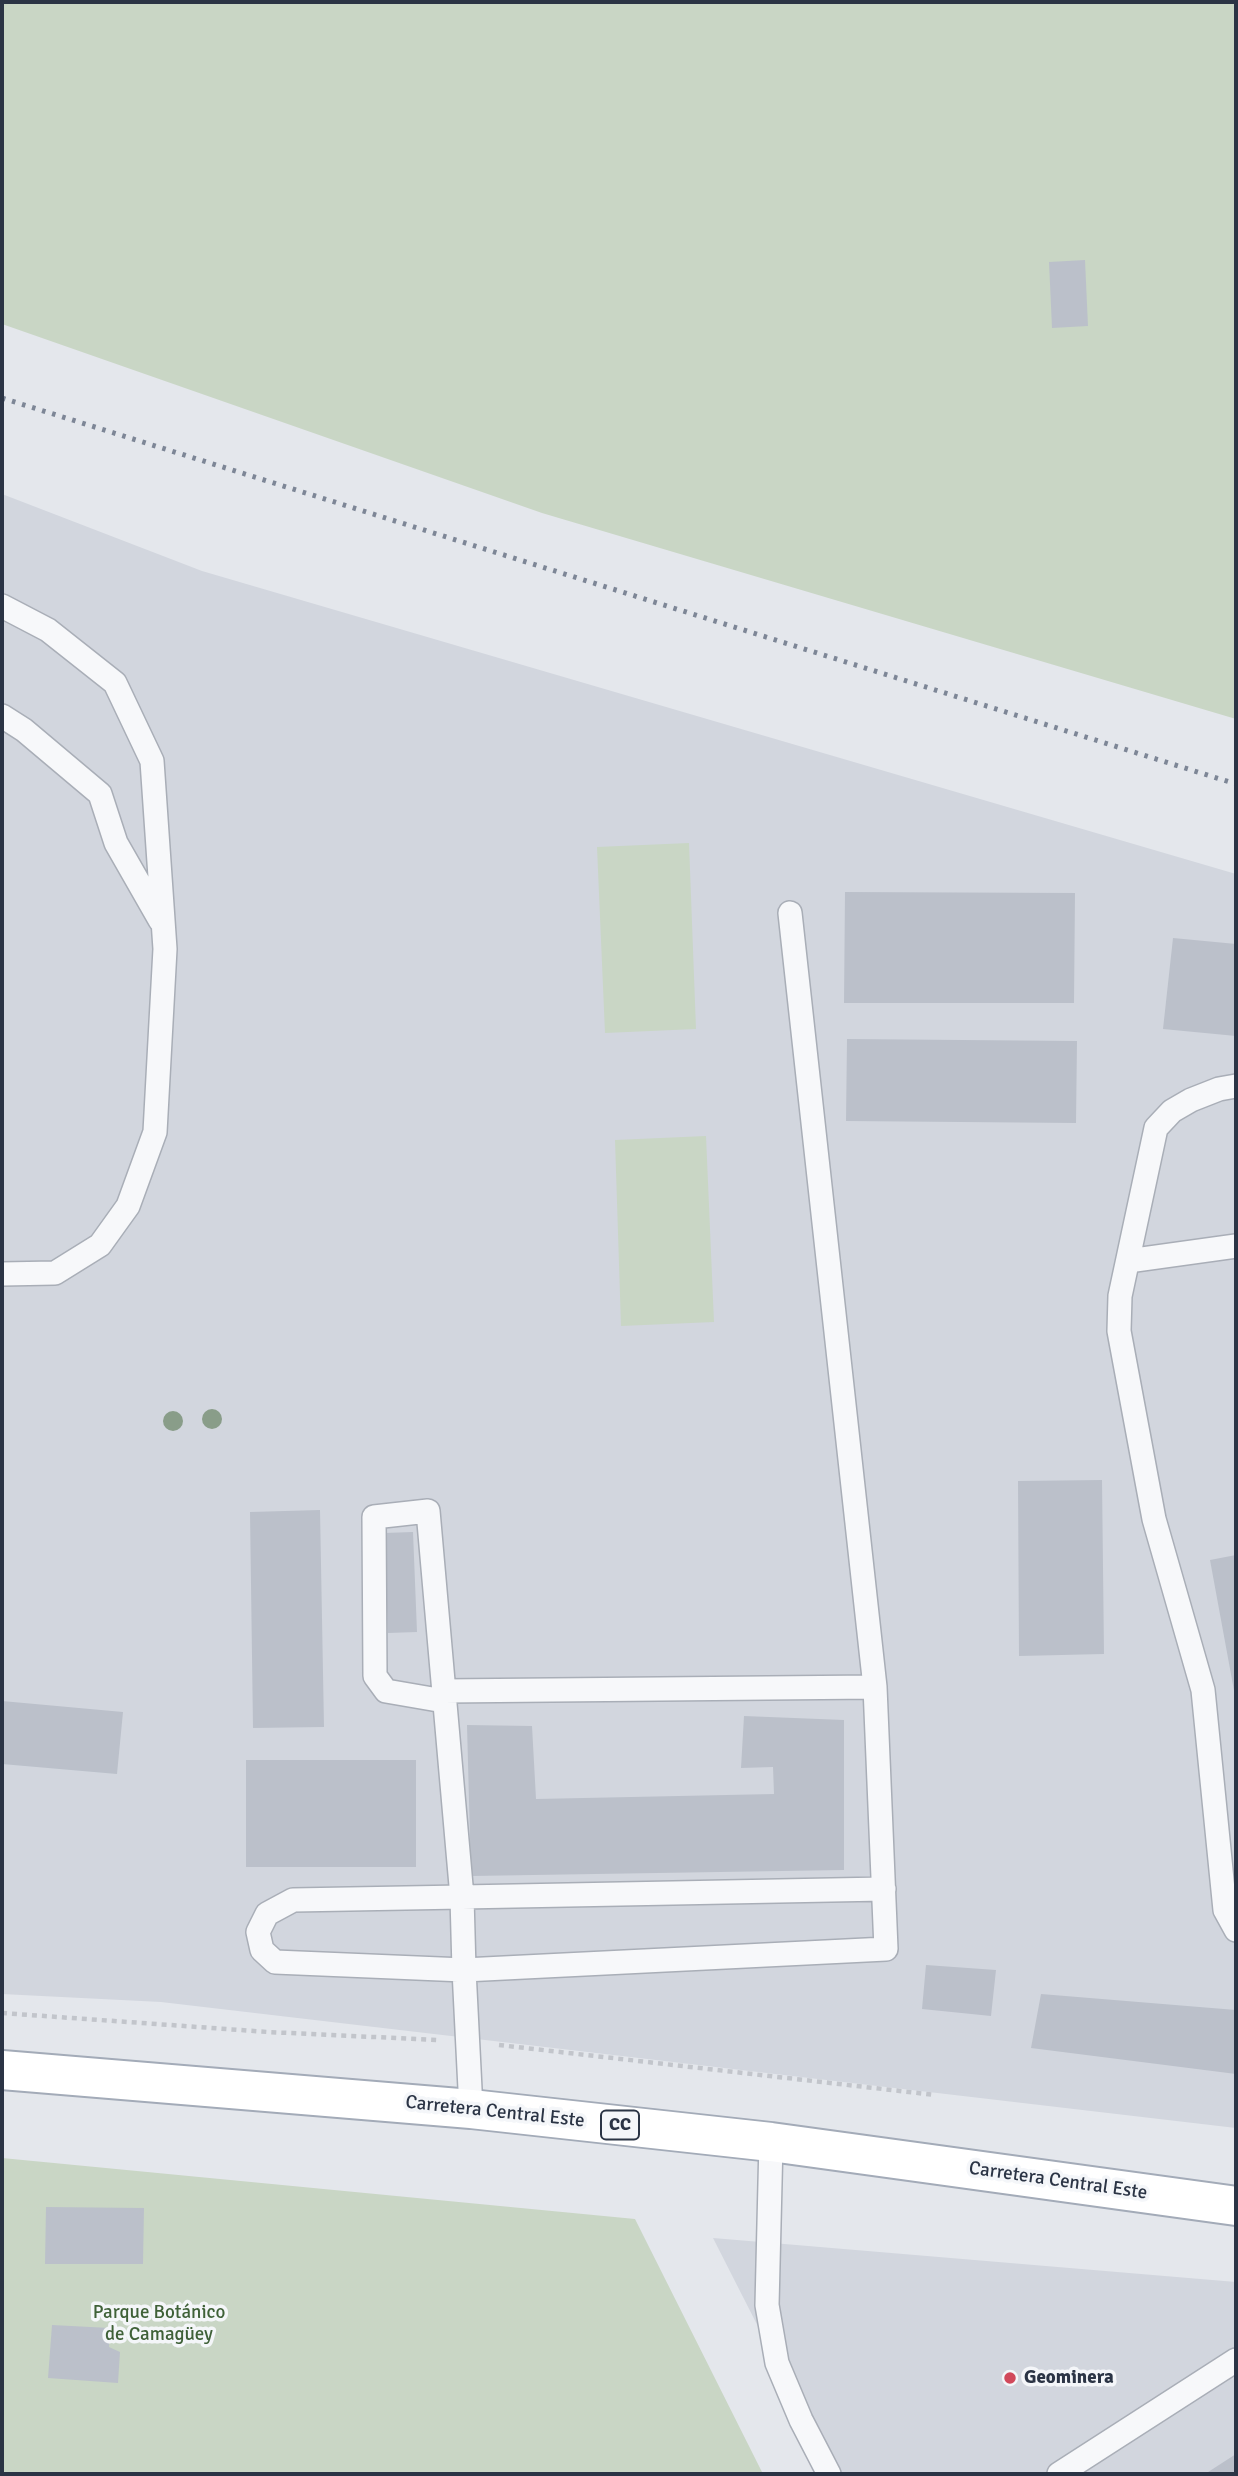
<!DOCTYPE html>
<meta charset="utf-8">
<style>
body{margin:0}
#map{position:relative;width:1238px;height:2476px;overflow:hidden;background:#e4e7ec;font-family:Signika,sans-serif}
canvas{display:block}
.frame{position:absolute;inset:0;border:4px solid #2b3445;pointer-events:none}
</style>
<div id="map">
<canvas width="1238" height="2476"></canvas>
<div class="frame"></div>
</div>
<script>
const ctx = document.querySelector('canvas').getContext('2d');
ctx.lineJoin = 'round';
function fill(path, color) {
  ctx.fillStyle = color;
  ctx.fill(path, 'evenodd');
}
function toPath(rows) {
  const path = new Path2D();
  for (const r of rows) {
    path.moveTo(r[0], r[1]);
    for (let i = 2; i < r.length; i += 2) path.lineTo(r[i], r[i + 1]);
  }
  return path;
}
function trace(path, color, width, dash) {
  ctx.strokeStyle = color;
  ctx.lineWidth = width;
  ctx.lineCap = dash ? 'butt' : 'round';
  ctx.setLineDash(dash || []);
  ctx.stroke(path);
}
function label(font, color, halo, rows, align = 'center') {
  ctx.font = font + ' Signika,sans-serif';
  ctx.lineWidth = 7;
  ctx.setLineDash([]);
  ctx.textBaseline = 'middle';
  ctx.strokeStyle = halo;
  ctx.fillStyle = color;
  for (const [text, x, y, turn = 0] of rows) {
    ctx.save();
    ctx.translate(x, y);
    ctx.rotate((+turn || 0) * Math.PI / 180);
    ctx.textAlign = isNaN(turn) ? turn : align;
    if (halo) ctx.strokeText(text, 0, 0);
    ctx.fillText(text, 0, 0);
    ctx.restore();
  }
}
const built = toPath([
 [2,494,202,571,1236,874,1236,2128,161,2002,2,1994],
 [713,2238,1236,2282,1236,2474,833,2474]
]);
const green = toPath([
 [2,2,1236,2,1236,719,542,513,2,324],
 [689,843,696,1029,605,1033,597,847],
 [706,1136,714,1322,621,1326,615,1140],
 [2,2158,635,2219,763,2474,2,2474]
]);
const building = toPath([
 [1085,260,1088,326,1052,328,1049,262],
 [845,892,1075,893,1074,1003,844,1003],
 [1173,938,1236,944,1236,1036,1163,1029],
 [847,1039,1077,1041,1076,1123,846,1121],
 [1102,1480,1104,1654,1019,1656,1018,1481],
 [320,1510,324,1727,253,1728,250,1512],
 [413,1532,417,1632,388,1633,384,1533],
 [1236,1555,1236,1696,1235,1696,1210,1560],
 [2,1701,123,1712,117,1774,2,1764],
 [744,1716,844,1720,844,1870,471,1876,467,1725,532,1726,536,1799,774,1794,773,1767,741,1768],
 [246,1760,416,1760,416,1867,246,1867],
 [926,1965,996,1970,991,2016,922,2009],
 [1041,1994,1236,2010,1236,2074,1031,2048],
 [46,2207,144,2208,143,2264,45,2264],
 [52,2325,110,2328,109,2347,120,2352,118,2383,48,2378],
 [1236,2454,1236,2474,1205,2474]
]);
const path = toPath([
 [2,2013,268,2032,437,2040],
 [499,2045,935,2095]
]);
const lane = toPath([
 [2,606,48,630,115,683,152,761,165,949,155,1132,128,1206,100,1245,55,1273,2,1274],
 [2,716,24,730,100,794,116,843,160,920],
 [1236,1086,1219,1089,1191,1100,1172,1111,1156,1128,1120,1296,1119,1331,1154,1519,1203,1690,1225,1910,1236,1930],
 [1128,1261,1236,1246],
 [444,1691,875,1687],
 [444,1701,386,1691,375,1676,374,1517,428,1511,462,1897,464,1970,275,1962,262,1950,258,1932,267,1914,293,1900,462,1897,884,1889],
 [471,2109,464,1970,886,1949,875,1687,790,913],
 [771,2142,767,2305,777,2363,801,2420,829,2474],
 [1059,2474,1236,2360]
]);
const primary = toPath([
 [2,2070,471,2109,771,2142,1236,2206]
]);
const rail = toPath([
 [2,398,1236,784]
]);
const trees = [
 [212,1419],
 [173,1421]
];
const markers = [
 [1010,2378,7,"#d1495b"]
];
const shields = [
 [620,2125,38]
];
const shieldNames = [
 ["CC",620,2125]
];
const streetNames = [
 ["Carretera Central Este",495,2112,6],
 ["Carretera Central Este",1058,2181,8]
];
const parkNames = [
 ["Parque Botánico",159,2313],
 ["de Camagüey",159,2335]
];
const poiNames = [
 ["Geominera",1024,2378]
];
fill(built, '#d2d6de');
fill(green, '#c9d6c5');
fill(building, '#bbc0ca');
trace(lane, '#a9aeb7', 26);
trace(primary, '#a3abb8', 42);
trace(path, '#c2c5cb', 4.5, [5, 5]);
trace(lane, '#f7f8fa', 23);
trace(primary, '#fff', 38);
trace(rail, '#7d8696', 5, [3.5, 7]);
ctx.fillStyle = '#899d89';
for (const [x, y] of trees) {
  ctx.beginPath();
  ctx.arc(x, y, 10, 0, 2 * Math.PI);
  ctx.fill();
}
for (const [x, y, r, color] of markers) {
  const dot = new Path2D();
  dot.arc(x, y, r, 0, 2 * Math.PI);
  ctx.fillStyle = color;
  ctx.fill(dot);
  trace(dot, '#f4f6f9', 2.5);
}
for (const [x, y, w] of shields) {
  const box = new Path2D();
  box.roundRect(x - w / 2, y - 14.5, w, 29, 5);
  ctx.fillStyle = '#f4f6f9';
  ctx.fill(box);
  trace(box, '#2b3445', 2);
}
label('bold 18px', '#2b3445', null, shieldNames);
label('19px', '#2b3445', '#f4f6f9', streetNames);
label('19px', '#3f6138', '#f4f6f9', parkNames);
label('bold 19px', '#2b3445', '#f4f6f9', poiNames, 'left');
</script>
